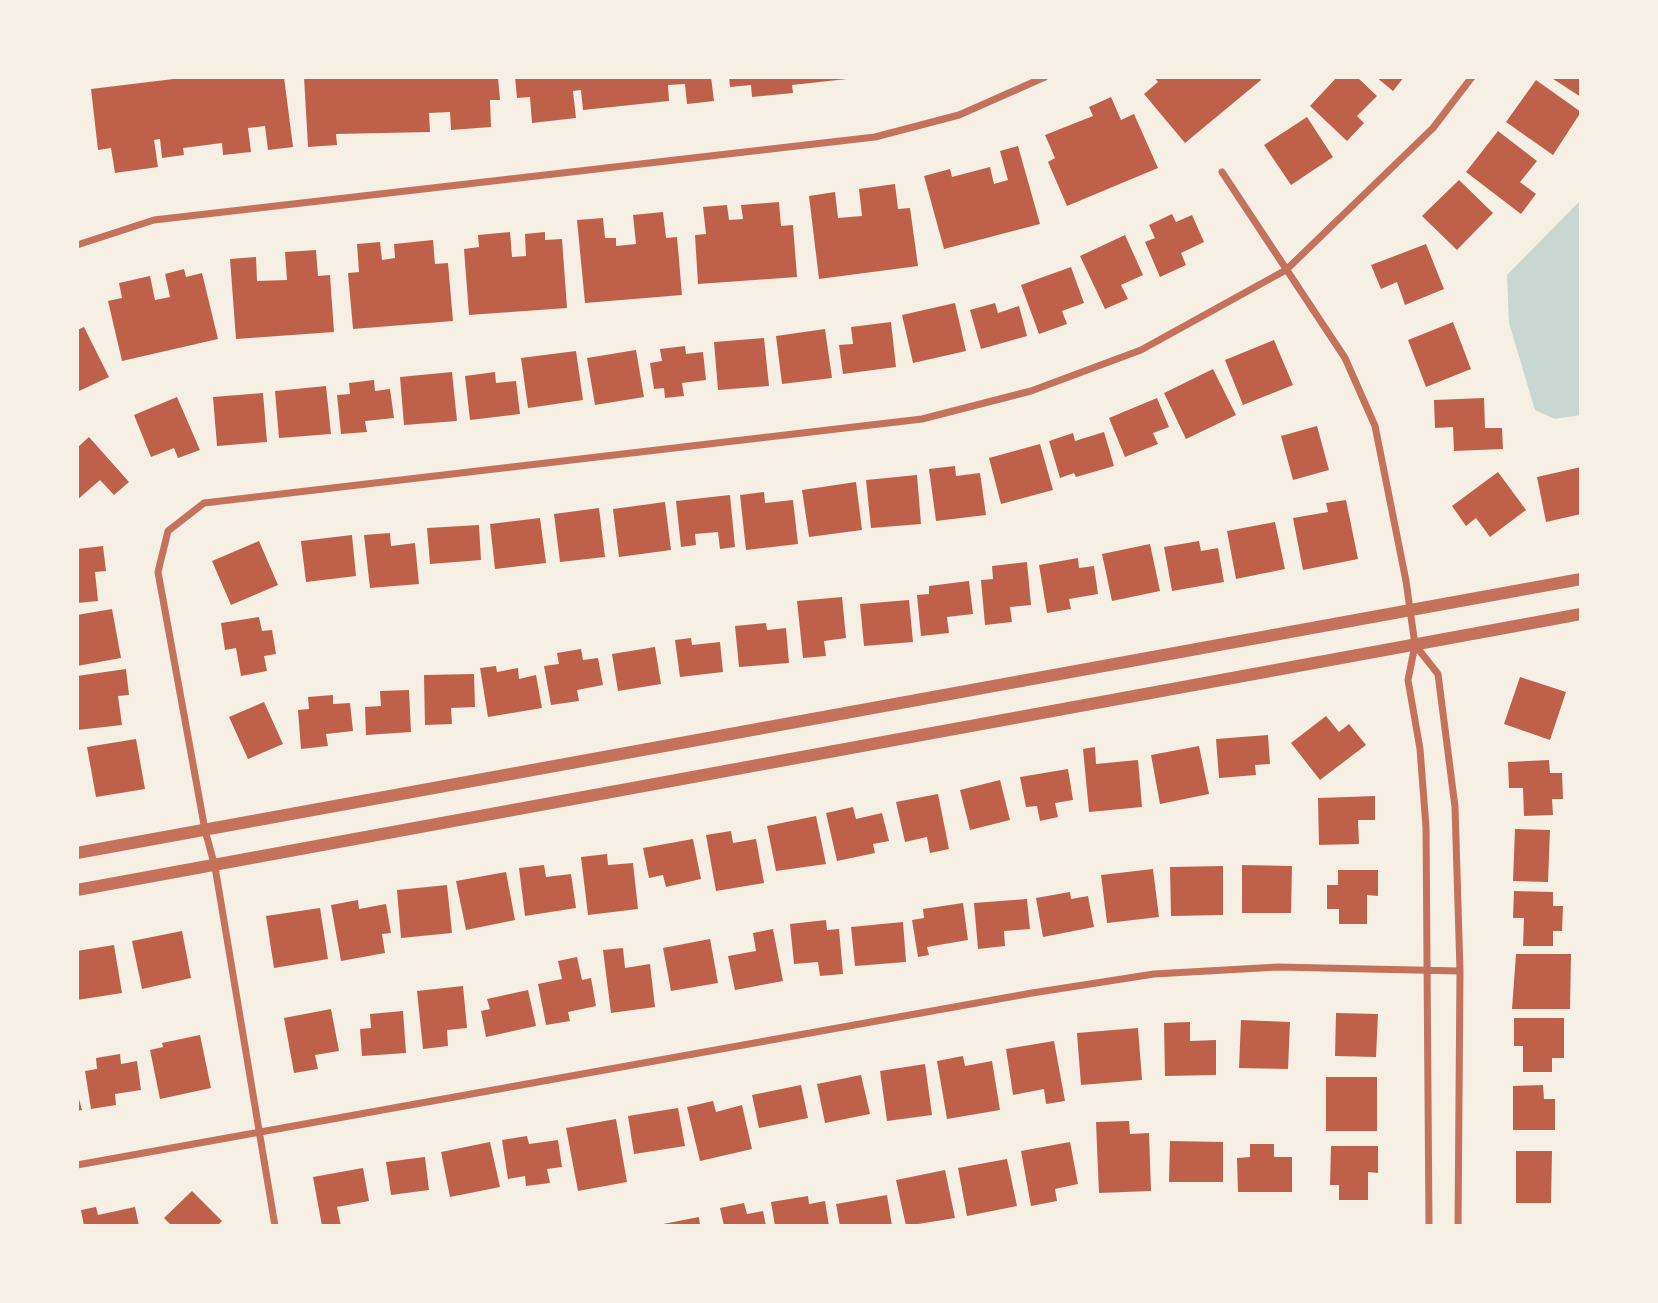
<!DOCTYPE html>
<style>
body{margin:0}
#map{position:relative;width:1658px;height:1303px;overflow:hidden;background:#f6efe4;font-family:Inter,sans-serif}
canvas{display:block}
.frame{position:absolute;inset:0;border:79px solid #f6efe4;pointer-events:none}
</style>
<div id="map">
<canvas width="1658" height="1303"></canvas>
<div class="frame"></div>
</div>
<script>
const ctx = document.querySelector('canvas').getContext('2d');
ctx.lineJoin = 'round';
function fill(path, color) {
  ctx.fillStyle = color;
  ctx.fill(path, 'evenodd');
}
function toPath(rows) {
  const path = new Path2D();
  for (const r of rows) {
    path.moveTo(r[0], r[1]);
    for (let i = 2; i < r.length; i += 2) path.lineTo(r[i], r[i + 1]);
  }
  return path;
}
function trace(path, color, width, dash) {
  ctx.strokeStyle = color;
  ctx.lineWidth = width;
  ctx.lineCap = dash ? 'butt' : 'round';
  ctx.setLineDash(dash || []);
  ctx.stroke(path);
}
const water = toPath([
 [1581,200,1581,415,1555,419,1535,410,1509,323,1507,275]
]);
const building = toPath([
 [190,77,284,77,293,147,268,150,265,126,248,128,251,152,223,155,222,143,183,148,184,155,162,158,160,139,154,140,158,167,115,173,111,148,98,150,91,89],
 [304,77,498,77,500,100,490,100,491,127,451,130,450,112,429,113,430,132,336,134,337,145,308,147],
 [515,77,711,77,714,101,687,104,685,84,668,85,669,101,583,110,581,90,573,91,576,118,532,123,530,97,517,98],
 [729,77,847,77,847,79,792,85,793,93,752,97,751,85,730,87],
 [1154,77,1259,77,1261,80,1185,143,1144,94,1158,82],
 [1337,77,1357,77,1377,96,1357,116,1364,123,1347,141,1310,106],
 [1376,77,1404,77,1393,91],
 [1550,77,1581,77,1581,97],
 [1536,80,1581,112,1553,155,1506,122],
 [1111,97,1121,120,1134,114,1158,168,1067,206,1048,162,1055,158,1045,135,1093,116,1089,107],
 [1307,117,1333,157,1291,185,1264,145],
 [1498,131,1537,161,1520,182,1536,194,1521,214,1466,172],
 [1018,146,1040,224,944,249,924,176,950,169,952,177,990,167,994,184,1008,180,1000,151],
 [1459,180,1493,213,1457,250,1422,216],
 [895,184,898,209,910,208,918,266,819,279,809,196,835,192,838,218,862,216,859,189],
 [779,202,781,226,793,225,797,277,698,284,695,235,706,234,703,207,727,205,729,220,743,219,741,205],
 [663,212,666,238,677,237,682,295,585,303,577,220,603,218,605,238,616,238,616,246,636,244,633,215],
 [1172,214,1176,222,1192,215,1204,242,1181,253,1186,265,1160,277,1145,242,1155,238,1149,225],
 [510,232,512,257,526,256,525,234,545,232,545,240,562,239,567,308,469,315,464,249,479,247,478,235],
 [1125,235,1143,275,1121,285,1128,299,1105,309,1080,256],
 [433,240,435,264,448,263,453,321,353,329,348,273,359,272,357,244,380,242,382,260,395,258,394,244],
 [1426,244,1444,289,1405,305,1397,282,1381,289,1371,265],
 [316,250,318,276,330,275,334,332,236,339,230,259,256,257,257,281,287,280,285,252],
 [1071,267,1084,303,1062,311,1067,324,1039,334,1021,285],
 [184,269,186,277,202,273,218,339,122,361,108,301,122,298,119,283,150,276,155,300,170,297,165,274],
 [955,303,966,351,913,363,902,315],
 [995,303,998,313,1019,306,1027,336,981,349,970,310],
 [891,322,896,367,843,374,839,345,853,344,851,327],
 [1453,322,1471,369,1426,387,1408,340],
 [84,327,109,377,77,392,77,330],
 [825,329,832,378,782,384,776,336],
 [764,338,769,386,718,390,714,342],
 [1274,340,1293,385,1243,405,1225,360],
 [685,346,686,354,703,352,706,380,682,383,684,396,665,398,664,388,654,389,650,363,662,361,660,349],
 [636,350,644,397,595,405,587,358],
 [576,351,583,400,528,408,521,358],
 [1213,369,1236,415,1186,439,1164,393],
 [452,372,457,421,404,425,400,377],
 [495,372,496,383,516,381,520,414,470,420,465,376],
 [374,380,375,391,390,389,394,418,365,421,367,432,341,434,337,395,350,394,349,383],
 [326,386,331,434,279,438,275,391],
 [263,393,267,442,217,446,213,397],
 [177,397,200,450,178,458,174,448,151,457,134,415],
 [1157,398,1169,427,1153,433,1158,444,1125,457,1109,418],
 [1484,398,1485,428,1502,428,1503,449,1454,451,1453,427,1435,428,1434,400],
 [1317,426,1329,470,1293,480,1281,436],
 [1104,432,1114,466,1076,477,1074,473,1060,478,1049,441,1073,433,1075,441],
 [89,437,129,482,114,495,100,480,77,500,77,444,79,446],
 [1040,444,1053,490,1001,504,989,458],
 [955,466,956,476,980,473,986,515,936,521,929,469],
 [1581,467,1581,514,1546,522,1537,477],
 [1498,472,1526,510,1490,537,1476,518,1466,526,1452,506],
 [917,475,921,524,871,528,866,480],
 [856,482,862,530,809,537,802,490],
 [764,492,765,503,793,500,798,544,746,550,740,495],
 [730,495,735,547,720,549,718,532,695,534,696,545,681,547,676,501],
 [1346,500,1358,559,1303,570,1293,518,1328,512,1326,503],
 [665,502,671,550,619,557,613,509],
 [599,508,605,557,560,562,554,514],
 [540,518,546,563,495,569,490,524],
 [1275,522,1285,569,1236,579,1227,531],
 [479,525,481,560,430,564,427,528],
 [390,533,391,546,415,543,419,584,370,588,364,535],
 [352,535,356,576,306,582,301,541],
 [259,541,278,585,231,605,212,561],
 [1199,541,1201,551,1218,548,1224,582,1172,591,1164,547],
 [1150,544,1160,591,1112,601,1102,554],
 [103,546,106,571,95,572,98,601,77,603,77,549],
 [1078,558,1079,568,1094,566,1098,594,1069,599,1071,609,1047,613,1039,565],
 [1027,562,1031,605,1010,607,1012,622,985,625,981,580,993,579,992,566],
 [969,581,973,614,947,617,949,633,921,636,917,595,929,594,929,586],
 [842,597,846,638,824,641,826,656,803,658,797,601],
 [909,600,913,642,864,646,860,604],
 [112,609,121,658,77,666,77,615],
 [259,617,262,631,272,630,276,654,264,656,267,671,241,676,236,648,225,650,221,623],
 [766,623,767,630,786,628,789,663,739,667,735,626],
 [691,638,692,645,720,642,723,672,680,677,675,640],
 [655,647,661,684,618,691,612,654],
 [581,649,583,660,598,658,603,685,577,690,579,701,551,705,544,666,559,664,557,653],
 [496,666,497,672,518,668,519,679,536,675,542,708,488,717,480,668],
 [126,669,129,695,118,696,122,725,77,730,77,676],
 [474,674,475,707,451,708,452,724,425,725,424,675],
 [1520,677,1566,692,1550,740,1504,724],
 [409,690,411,732,366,735,365,707,381,706,380,691],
 [333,695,333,704,350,703,353,731,326,734,328,746,301,749,298,710,309,709,308,697],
 [264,702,283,744,248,759,229,717],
 [1326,716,1339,732,1349,724,1366,745,1320,780,1291,743],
 [1268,735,1270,764,1255,765,1256,775,1219,778,1216,739],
 [136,739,145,789,96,797,87,747],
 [1199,746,1209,794,1160,804,1151,755],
 [1095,747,1096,764,1138,760,1142,807,1089,812,1083,749],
 [1549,760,1550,773,1562,773,1563,799,1552,799,1553,815,1524,816,1523,788,1509,788,1508,762],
 [1068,769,1073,800,1055,803,1058,817,1040,821,1037,806,1026,807,1020,777],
 [1000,780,1010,820,970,830,960,790],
 [938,794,949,849,930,853,927,837,905,842,896,802],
 [1375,796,1375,820,1358,820,1359,844,1319,845,1318,798],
 [853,807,856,819,882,813,889,841,873,844,875,853,837,861,826,813],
 [816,816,826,864,776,871,767,826],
 [1515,829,1550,830,1548,882,1513,881],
 [731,831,733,843,756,839,764,883,716,891,706,835],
 [693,839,701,879,666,887,663,875,649,878,643,848],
 [607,854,608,865,633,863,638,909,588,915,581,857],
 [544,865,546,877,571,874,576,908,525,916,519,868],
 [1242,865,1292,866,1291,913,1242,913],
 [1223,866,1223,915,1171,916,1170,867],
 [1153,869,1159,917,1107,923,1101,875],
 [1338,870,1378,870,1378,896,1367,895,1367,924,1339,924,1339,909,1327,909,1327,885,1338,885],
 [506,872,515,920,466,930,456,881],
 [447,885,452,933,401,938,397,890],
 [1514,891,1553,892,1553,906,1563,906,1562,931,1553,931,1553,946,1523,946,1524,918,1513,918],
 [1070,892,1071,899,1088,896,1094,927,1043,937,1036,898],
 [1027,899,1030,929,1004,931,1005,946,978,949,974,903],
 [358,900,359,909,386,904,391,933,382,934,385,953,341,961,331,905],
 [963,903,968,940,927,947,929,955,918,957,912,920,924,918,923,909],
 [320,908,328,959,274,968,266,916],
 [826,920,827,930,839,929,843,974,820,976,818,962,794,964,790,924],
 [903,922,906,962,855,966,851,927],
 [773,929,783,981,735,990,728,956,756,951,753,933],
 [182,931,191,978,142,989,132,941],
 [710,939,718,983,671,991,663,948],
 [114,945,122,993,77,1000,77,951],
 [623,948,625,968,650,964,655,1007,611,1013,603,950],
 [1516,954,1571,954,1570,1009,1512,1009],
 [577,957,582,980,591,978,596,1006,568,1012,570,1021,546,1025,538,984,562,979,558,961],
 [463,986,467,1028,447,1030,448,1046,423,1049,417,991],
 [528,990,536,1026,486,1037,481,1011,490,1009,487,999],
 [331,1009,339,1051,315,1055,318,1069,294,1073,284,1018],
 [403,1011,406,1053,362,1056,360,1029,371,1028,370,1014],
 [1336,1013,1378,1014,1376,1057,1335,1056],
 [1514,1018,1564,1018,1564,1058,1552,1058,1552,1072,1523,1072,1523,1046,1514,1046],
 [1241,1020,1290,1022,1288,1069,1239,1068],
 [1190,1022,1190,1041,1216,1040,1216,1075,1165,1076,1164,1023],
 [1138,1028,1142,1080,1081,1085,1077,1033],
 [200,1035,211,1088,160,1099,150,1050,163,1047,162,1043],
 [1054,1041,1065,1101,1046,1104,1044,1089,1013,1095,1006,1049],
 [120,1054,121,1064,137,1061,141,1090,115,1094,116,1105,91,1109,85,1071,97,1069,96,1058],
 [963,1056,965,1066,992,1061,1000,1110,947,1119,937,1061],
 [925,1064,932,1115,887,1121,880,1071],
 [861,1075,870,1114,825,1123,817,1084],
 [1326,1077,1377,1077,1377,1131,1326,1131],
 [801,1085,808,1118,759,1128,752,1095],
 [1543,1085,1544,1099,1555,1099,1555,1130,1513,1130,1513,1086],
 [77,1092,82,1110,77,1111],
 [713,1101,716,1112,742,1105,752,1149,700,1161,687,1107],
 [678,1108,685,1146,634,1154,628,1116],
 [616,1119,627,1182,578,1191,566,1128],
 [1129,1121,1130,1134,1149,1133,1151,1191,1099,1193,1096,1122],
 [527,1136,529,1144,558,1140,562,1167,547,1169,550,1183,526,1186,525,1176,508,1179,502,1140],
 [1170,1141,1223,1142,1223,1182,1169,1182],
 [490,1142,500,1187,450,1197,441,1152],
 [1070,1142,1078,1184,1055,1189,1057,1201,1031,1206,1021,1151],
 [1250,1144,1274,1144,1274,1157,1292,1157,1292,1192,1238,1192,1237,1158,1250,1157],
 [1331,1146,1378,1146,1378,1173,1368,1172,1368,1200,1339,1200,1339,1185,1330,1185],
 [1516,1151,1552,1151,1551,1203,1516,1203],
 [425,1157,429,1190,391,1195,386,1162],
 [1007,1159,1017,1206,967,1216,958,1168],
 [363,1168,369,1201,337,1207,341,1226,322,1226,313,1177],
 [945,1170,955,1218,906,1226,896,1180],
 [192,1191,222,1221,217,1226,172,1226,164,1218],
 [887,1195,892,1226,840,1226,836,1204],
 [808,1196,809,1204,825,1201,829,1226,775,1226,771,1202],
 [744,1203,747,1214,763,1211,766,1226,724,1226,720,1208],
 [96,1207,98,1215,135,1207,139,1226,84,1226,81,1210],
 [699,1217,700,1226,658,1226,658,1225]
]);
const minor = toPath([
 [1222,172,1345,358,1375,426,1406,581,1415,645,1408,680,1420,749,1426,827,1429,1226],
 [77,245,154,220,875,137,959,115,1045,77],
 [1415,645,1438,674,1455,807,1460,971,1458,1226],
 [77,1165,1032,993,1154,974,1278,967,1460,971],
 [275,1226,215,867,205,830,158,572,168,531,204,503,922,419,1031,391,1141,350,1286,270,1433,128,1472,77]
]);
const tertiary = toPath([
 [77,853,1581,579],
 [77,890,1581,614]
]);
fill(water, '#c9d6d2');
fill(building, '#bf614a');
trace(minor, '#c5725c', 7);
trace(tertiary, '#c5725c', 12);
</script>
